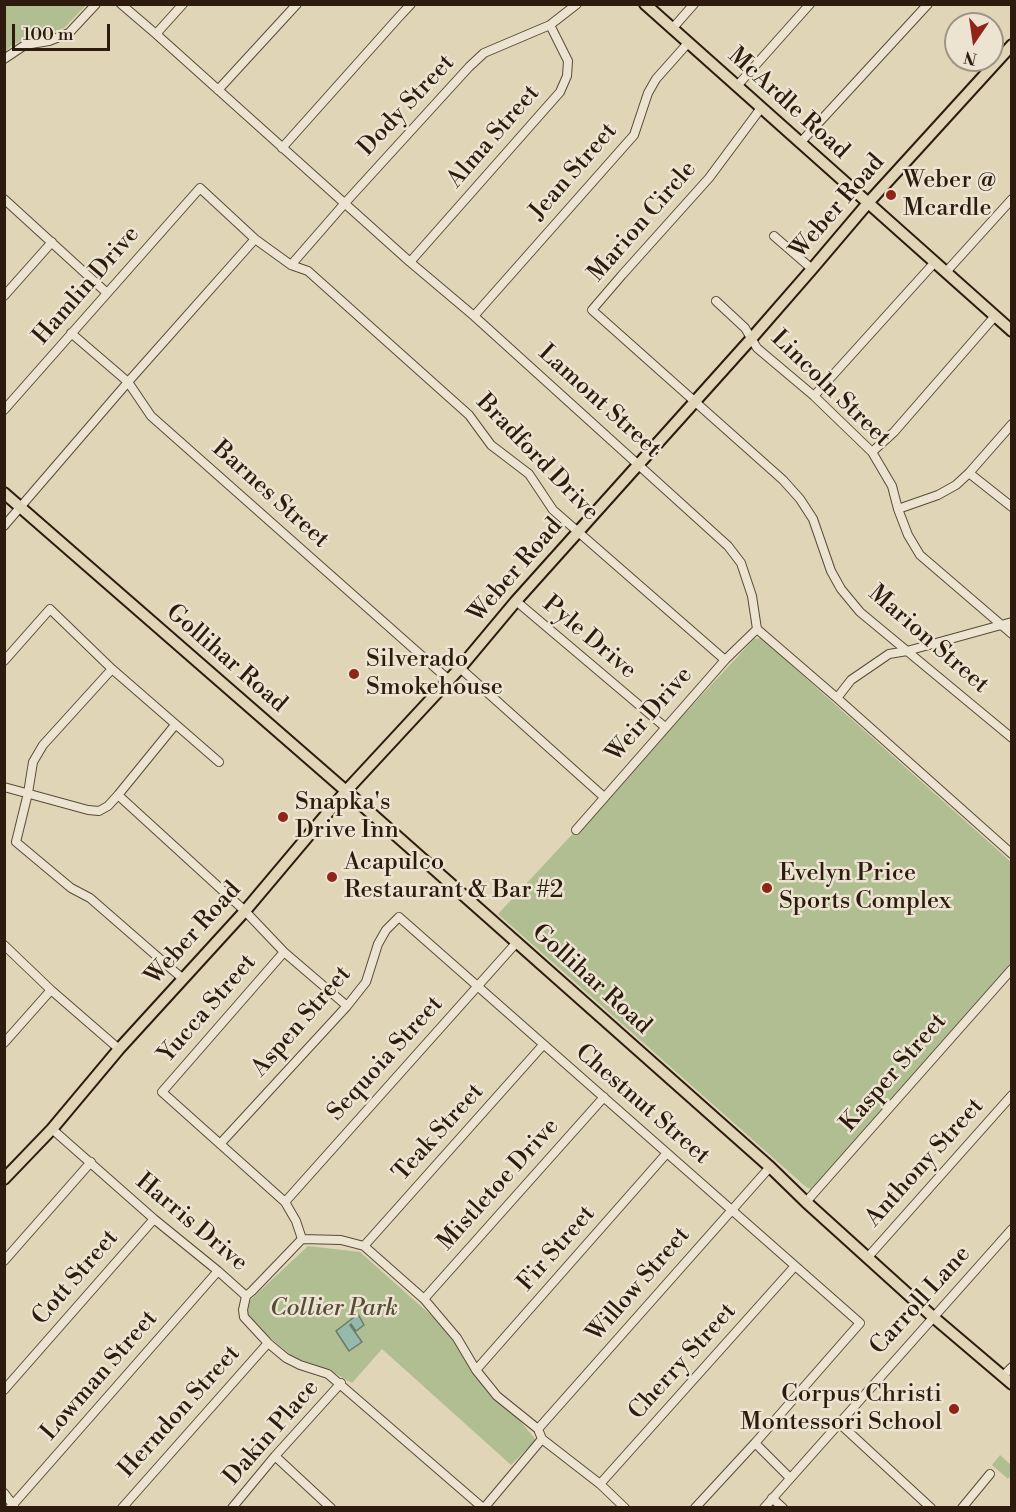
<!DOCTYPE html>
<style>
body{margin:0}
#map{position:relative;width:1016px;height:1512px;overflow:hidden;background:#e1d5b8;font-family:"Libre Bodoni",serif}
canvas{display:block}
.frame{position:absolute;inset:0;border:6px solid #2d1b0e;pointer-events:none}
.north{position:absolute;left:944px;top:12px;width:60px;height:60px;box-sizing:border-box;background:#ece4d1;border:2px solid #a09483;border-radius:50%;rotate:193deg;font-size:16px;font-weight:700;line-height:24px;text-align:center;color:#2d1b0e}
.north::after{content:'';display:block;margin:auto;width:21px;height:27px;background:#8f2418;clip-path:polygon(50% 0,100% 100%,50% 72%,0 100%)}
.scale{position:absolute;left:12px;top:24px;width:98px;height:27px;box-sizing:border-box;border:3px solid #2d1b0e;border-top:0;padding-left:8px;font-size:18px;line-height:21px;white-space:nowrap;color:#2d1b0e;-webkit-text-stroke:4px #ece4d1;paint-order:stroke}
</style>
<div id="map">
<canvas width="1016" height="1512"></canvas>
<div class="frame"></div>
<div class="north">N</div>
<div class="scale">100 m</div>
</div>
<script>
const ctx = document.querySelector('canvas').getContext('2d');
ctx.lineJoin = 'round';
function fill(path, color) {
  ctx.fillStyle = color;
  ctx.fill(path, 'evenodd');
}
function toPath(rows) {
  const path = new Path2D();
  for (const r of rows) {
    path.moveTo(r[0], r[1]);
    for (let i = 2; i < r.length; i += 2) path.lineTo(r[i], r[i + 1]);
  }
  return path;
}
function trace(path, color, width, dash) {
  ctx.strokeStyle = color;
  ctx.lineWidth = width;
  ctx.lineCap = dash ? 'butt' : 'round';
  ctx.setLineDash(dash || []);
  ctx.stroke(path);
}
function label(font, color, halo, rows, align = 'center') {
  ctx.font = font + ' "Libre Bodoni",serif';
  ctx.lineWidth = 5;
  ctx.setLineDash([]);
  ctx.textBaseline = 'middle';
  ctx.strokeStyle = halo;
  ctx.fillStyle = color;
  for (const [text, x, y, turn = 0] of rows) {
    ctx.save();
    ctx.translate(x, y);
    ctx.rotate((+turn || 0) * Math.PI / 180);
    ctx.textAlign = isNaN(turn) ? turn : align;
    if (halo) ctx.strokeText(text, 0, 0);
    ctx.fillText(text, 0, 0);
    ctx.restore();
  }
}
const green = toPath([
 [5,4,86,4,86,5,64,28,50,33,27,38,11,46,5,53],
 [761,638,1011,862,1011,963,811,1189,806,1187,498,914,754,639],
 [308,1246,360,1252,433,1317,536,1440,511,1465,382,1349,352,1383,331,1371,293,1357,247,1318,248,1302],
 [1000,1455,1011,1465,1011,1475,1008,1479,992,1465]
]);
const water = toPath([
 [358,1314,364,1325,356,1331,351,1324,350,1325,362,1342,349,1351,336,1331,358,1314]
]);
const minor = toPath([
 [121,4,156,34,410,262,474,316,728,546,741,563,752,596,757,629,837,698,1012,854],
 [672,29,694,4],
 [156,34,183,4],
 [4,59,25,45,49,41,69,33,96,4],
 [737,86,810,4],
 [218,90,297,4],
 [761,108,709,178,622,275,592,310,783,480,800,499,813,519,831,571,841,589,860,612,1012,738],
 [800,143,928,4],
 [282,148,398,18,411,4],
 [4,199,107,293],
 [774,236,812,269],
 [410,262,560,92,567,76,568,61,550,25],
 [291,265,345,203,469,67,484,53,550,25,577,4],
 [946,272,1012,199],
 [4,296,52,242],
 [716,301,745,328,757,348,814,396,872,452,892,486,898,509,908,535,920,555,1012,634],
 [474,316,634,135,648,93,656,79,688,43],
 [71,333,128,382,151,416,449,680],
 [814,396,935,262],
 [4,410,200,188,255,239,291,265,308,271,469,415,491,445,529,474,553,510,725,660],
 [872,452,894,432,995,316],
 [969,473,1012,507],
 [898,509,938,495,956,485,969,473,1012,424],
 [4,526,128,382,255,239],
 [516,601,665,727],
 [4,661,50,609,112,669,219,762],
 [460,668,604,797],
 [112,669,43,745,33,762,28,793,16,842,71,888,90,898,183,979],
 [837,698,851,680,889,654,907,651,1012,622],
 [4,787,88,810,99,811,108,806,118,795,175,725],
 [118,795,245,911,284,952,347,1006],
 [576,830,725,660,757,629],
 [4,945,51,990,119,1049],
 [284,952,162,1092,285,1202,296,1221,302,1239,341,1240,364,1246,424,1299,457,1338,476,1370,497,1396,538,1429,542,1439,600,1484,625,1508],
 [4,1043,51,990],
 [52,1129,154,1219,218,1271,246,1296,243,1310,244,1317,268,1343,286,1358,300,1365,328,1374,483,1508],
 [220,1144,347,1006,366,982,378,944,386,930,399,917,860,1323,755,1443,695,1508],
 [285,1202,517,942],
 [806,1202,1012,969],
 [364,1246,543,1045],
 [868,1257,1012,1095],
 [4,1261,91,1162],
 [246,1296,252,1291,302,1239],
 [424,1299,604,1097],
 [476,1370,667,1153],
 [1003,1376,1012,1367],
 [4,1390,154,1219],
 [839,1423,931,1508],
 [538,1429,770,1167],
 [755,1443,790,1478],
 [275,1456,331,1508],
 [600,1484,795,1266],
 [4,1493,14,1506],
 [772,1498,783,1508],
 [10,1508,218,1271],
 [122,1508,268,1343],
 [232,1508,275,1456,341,1383],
 [484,1508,542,1439],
 [764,1508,1012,1229],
 [962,1508,990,1474]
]);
const major = toPath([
 [645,4,1012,331],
 [4,493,346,791,770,1167,806,1202,932,1316,1012,1384],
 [4,1179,52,1129,119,1049,245,911,346,791,460,668,516,601,751,339,812,269,868,203,1012,45]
]);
const markers = [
 [891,195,6,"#8f2418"],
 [354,674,6,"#8f2418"],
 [283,817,6,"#8f2418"],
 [332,877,6,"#8f2418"],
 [767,888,6,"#8f2418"],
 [954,1409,6,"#8f2418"]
];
const streetNames = [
 ["McArdle Road",788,104,42],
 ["Dody Street",407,106,-47],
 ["Alma Street",494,137,-49],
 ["Jean Street",574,172,-49],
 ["Weber Road",838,207,-49],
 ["Marion Circle",643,222,-49],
 ["Hamlin Drive",87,286,-49],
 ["Lincoln Street",830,389,44],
 ["Lamont Street",599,402,42],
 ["Bradford Drive",537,458,46],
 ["Barnes Street",270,495,42],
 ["Weber Road",516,571,-49],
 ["Pyle Drive",589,638,40],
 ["Marion Street",928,640,41],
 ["Gollihar Road",226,659,41],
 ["Weir Drive",650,715,-49],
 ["Weber Road",194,934,-48],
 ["Gollihar Road",591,980,42],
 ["Yucca Street",208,1009,-49],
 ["Aspen Street",302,1022,-49],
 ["Sequoia Street",386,1059,-48],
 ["Kasper Street",894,1073,-49],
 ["Chestnut Street",642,1105,41],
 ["Teak Street",439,1133,-48],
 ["Anthony Street",925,1163,-48],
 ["Mistletoe Drive",499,1185,-48],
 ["Harris Drive",191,1223,40],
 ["Fir Street",557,1249,-49],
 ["Cott Street",76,1278,-49],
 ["Willow Street",639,1285,-49],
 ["Carroll Lane",921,1301,-48],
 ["Cherry Street",683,1362,-48],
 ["Lowman Street",100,1376,-49],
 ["Herndon Street",180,1412,-48],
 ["Dakin Place",272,1433,-49]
];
const poiNames = [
 ["Weber @",903,181],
 ["Mcardle",903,209],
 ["Silverado",366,660],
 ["Smokehouse",366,688],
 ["Snapka's",295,803],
 ["Drive Inn",295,831],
 ["Acapulco",344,863],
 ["Restaurant & Bar #2",344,891],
 ["Evelyn Price",779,874],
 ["Sports Complex",779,902],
 ["Corpus Christi",942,1395,"right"],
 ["Montessori School",942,1423,"right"]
];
const parkNames = [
 ["Collier Park",334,1309]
];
fill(green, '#b0be92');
fill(water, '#95b9aa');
trace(water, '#6b7a6c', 1.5);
trace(minor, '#5a4a38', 10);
trace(major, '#2d1b0e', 14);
trace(minor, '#ece4d1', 8);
trace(major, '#e1d5b8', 10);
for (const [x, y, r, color] of markers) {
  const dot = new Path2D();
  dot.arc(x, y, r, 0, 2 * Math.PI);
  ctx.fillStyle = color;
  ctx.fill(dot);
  trace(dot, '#ece4d1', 2);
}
label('24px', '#2d1b0e', '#ece4d1', streetNames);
label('24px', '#2d1b0e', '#ece4d1', poiNames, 'left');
label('italic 24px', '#544c36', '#ece4d1', parkNames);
</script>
